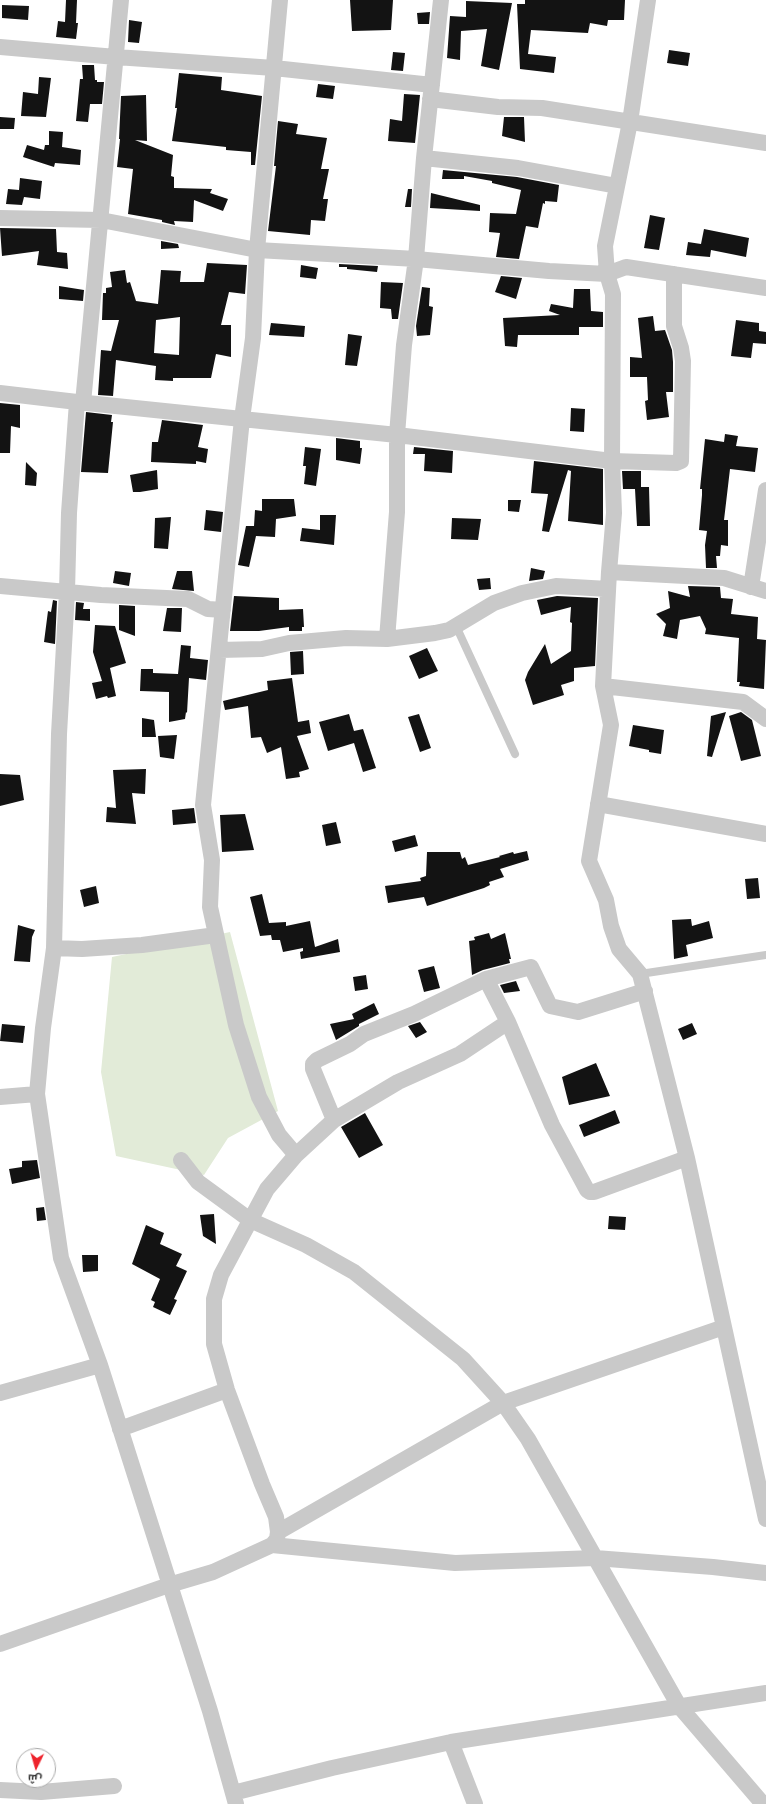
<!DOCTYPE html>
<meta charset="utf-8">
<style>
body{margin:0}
#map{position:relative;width:766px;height:1804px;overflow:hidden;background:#fff;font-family:"Titillium Web",Cairo,sans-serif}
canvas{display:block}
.north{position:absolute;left:16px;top:1748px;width:40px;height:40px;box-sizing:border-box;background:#fff;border:1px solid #ababab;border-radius:50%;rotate:185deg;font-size:11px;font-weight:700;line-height:16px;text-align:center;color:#2c2c2c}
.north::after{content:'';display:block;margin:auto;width:14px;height:18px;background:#ee232c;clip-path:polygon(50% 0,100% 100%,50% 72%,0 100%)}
</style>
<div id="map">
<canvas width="766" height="1804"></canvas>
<div class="north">ش</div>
</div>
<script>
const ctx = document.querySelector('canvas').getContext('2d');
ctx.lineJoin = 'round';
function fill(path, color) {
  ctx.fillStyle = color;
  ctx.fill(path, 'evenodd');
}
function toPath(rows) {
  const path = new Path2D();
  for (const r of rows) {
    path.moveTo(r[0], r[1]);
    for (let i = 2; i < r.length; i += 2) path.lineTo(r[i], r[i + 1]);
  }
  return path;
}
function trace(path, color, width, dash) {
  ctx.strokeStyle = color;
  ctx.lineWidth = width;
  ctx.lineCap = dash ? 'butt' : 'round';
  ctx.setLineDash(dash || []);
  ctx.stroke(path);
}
const green = toPath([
 [230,932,278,1111,228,1138,204,1175,116,1156,101,1072,112,957]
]);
const building = toPath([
 [66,0,77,0,76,23,78,23,76,39,56,37,58,21,65,22],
 [350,0,393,0,391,30,352,31],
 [525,0,625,0,624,20,608,20,607,26,590,23,588,33,531,30,528,54,556,57,554,73,520,69,517,4,525,4],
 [466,1,512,3,499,70,481,66,487,29,461,31,460,60,447,58,450,16,466,17],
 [2,5,29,6,28,20,2,18],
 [430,12,429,24,418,24,417,13],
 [129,20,142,22,139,43,128,42],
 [669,50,690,53,688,66,667,63],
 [393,52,405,53,403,71,391,70],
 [82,65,94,65,95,80,97,80,97,82,104,82,102,104,90,104,88,122,76,121,80,79,83,79],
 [179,73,222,77,221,90,262,96,255,165,251,165,251,152,226,150,226,147,172,141,177,108,175,108],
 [39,77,51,78,46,117,21,116,23,92,38,94],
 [318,84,335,86,333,99,316,97],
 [404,94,420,95,415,143,388,141,390,119,402,121],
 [146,95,147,141,135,140,173,155,171,176,174,177,174,188,212,189,210,193,228,199,223,211,194,200,193,222,174,221,175,225,162,222,162,220,128,214,133,169,117,167,120,139,119,139,121,96],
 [0,117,15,118,14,129,0,129],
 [504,117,524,117,525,142,502,136],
 [278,121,298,124,296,134,327,138,321,169,329,169,323,199,328,199,325,221,311,220,310,235,268,231,276,166,274,166],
 [49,131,63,132,62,147,81,150,80,165,55,163,54,167,23,157,27,145,44,150,45,145,49,145],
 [443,170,517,177,559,185,557,202,545,201,545,204,543,203,538,228,526,226,519,259,496,257,500,233,489,232,490,213,516,214,521,190,492,183,492,181,464,176,464,179,442,179],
 [20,178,42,181,40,199,24,197,22,205,6,204,8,189,19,190],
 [408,189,412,189,411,207,405,207],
 [431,193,480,205,480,211,430,208],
 [650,215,665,218,659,250,644,248],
 [0,228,56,229,57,252,67,253,68,269,37,265,39,251,2,256],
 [704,229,749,238,746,257,711,250,710,257,686,255,688,242,701,244],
 [161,241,178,244,179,248,161,249],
 [207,263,247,265,245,294,229,292,221,325,231,325,231,357,216,354,211,378,173,378,173,381,155,380,156,366,116,360,113,396,98,395,101,350,111,351,119,320,102,320,103,293,106,293,106,288,112,287,110,272,125,270,127,283,130,282,136,301,158,304,161,270,181,271,180,282,204,282],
 [180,317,179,355,154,353,156,320],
 [339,264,378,266,377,272,347,269,347,267,339,267],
 [301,265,318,268,316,279,300,277],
 [501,276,522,278,516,299,495,292],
 [381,282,403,283,398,319,392,319,391,309,380,308],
 [59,286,84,290,83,301,59,299],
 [422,287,430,288,429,306,433,307,430,335,417,336,416,326],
 [574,289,590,289,591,311,603,312,603,327,579,327,579,335,518,335,517,347,505,346,503,318,560,315,549,311,551,304,573,308],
 [653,316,655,331,665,330,672,350,673,362,673,392,666,392,669,417,647,420,645,401,648,400,647,377,630,377,630,357,642,358,638,318],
 [736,320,759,323,759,331,766,332,766,344,753,343,751,358,731,356],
 [271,323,305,326,304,337,269,335],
 [348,334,362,336,357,366,345,365],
 [0,403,20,405,20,428,11,426,10,453,0,453],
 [571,408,585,409,584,432,570,431],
 [86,412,112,415,111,422,113,422,108,473,81,472],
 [162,420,203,425,198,447,208,449,206,463,196,461,196,464,151,462,152,442,158,442],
 [725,434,738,436,736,446,758,448,755,472,730,469,724,520,728,520,728,546,721,545,720,556,716,556,717,568,706,568,705,545,707,531,699,530,702,495,702,489,700,489,705,439,724,442],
 [336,438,360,441,360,448,362,448,360,464,336,460],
 [305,447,321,449,316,486,304,484,306,466,303,466],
 [414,447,453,451,452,473,424,471,425,454,413,454],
 [534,461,603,469,603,525,568,521,571,471,568,470,549,532,542,531,548,494,531,493],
 [26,462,37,473,36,486,25,485],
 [157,470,158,489,140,492,133,492,130,475],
 [622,471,641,471,641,487,649,487,650,526,637,526,635,489,623,489],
 [262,499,294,499,296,516,276,519,275,537,256,536,249,567,238,565,246,526,254,526,255,510,262,511],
 [508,500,521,500,519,512,508,511],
 [206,510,223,512,221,532,204,530],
 [320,515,336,515,334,545,300,541,302,528,320,530],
 [171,517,168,549,154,548,155,518],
 [452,518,481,519,478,540,451,539],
 [531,568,545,571,543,579,529,581],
 [115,571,131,573,129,586,113,583],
 [177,571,192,571,194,591,172,589],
 [490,578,491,589,479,590,477,579],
 [688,586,720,587,721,598,733,599,731,614,758,617,757,639,766,640,764,689,739,686,740,682,737,682,739,638,705,634,706,629,700,616,680,620,677,639,663,636,666,624,656,614,670,608,668,591,690,597],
 [234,596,279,598,279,610,303,609,304,627,302,627,302,631,289,631,289,627,259,631,230,631],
 [557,596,598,598,595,666,574,668,574,681,561,685,564,695,533,705,525,680,528,672,545,644,551,664,571,651,572,623,570,622,571,607,541,615,537,600],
 [53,600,57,601,55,644,44,642,48,611,51,612],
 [76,602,84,603,83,609,90,609,90,621,75,620],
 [119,605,135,606,135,636,119,630],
 [167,608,182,608,181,632,163,631],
 [95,625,115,626,126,663,110,668,116,696,108,698,107,696,96,699,92,683,102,681,93,652],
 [181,645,191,646,190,658,208,660,206,680,189,678,187,713,186,712,185,719,169,722,169,692,140,691,141,669,153,669,153,673,178,674],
 [427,648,438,671,419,679,409,656],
 [303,651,304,674,291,675,290,652],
 [292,678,298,722,309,720,311,733,297,736,309,769,299,772,300,777,286,779,281,747,267,753,261,737,251,738,248,706,225,710,223,701,268,690,267,681],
 [726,712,712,757,707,756,711,716],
 [741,712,752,720,761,756,741,761,729,716],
 [349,714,354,731,363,729,376,768,363,772,354,743,328,751,319,722],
 [419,714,431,748,420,752,408,717],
 [142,718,154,720,156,737,142,737],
 [633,725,664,730,661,754,649,752,649,750,629,746],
 [177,735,174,759,160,757,158,736],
 [146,769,145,794,132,793,136,824,106,822,107,807,116,808,113,770],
 [0,774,20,775,24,800,0,806],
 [194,808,196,823,173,825,172,810],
 [245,814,254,850,222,852,220,815],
 [336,822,341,843,326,846,322,825],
 [415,835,418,846,395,852,392,841],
 [527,851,529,860,500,869,504,877,489,882,490,885,484,888,427,906,424,897,388,903,385,886,421,881,420,878,426,876,427,852,460,852,462,859,465,857,468,865,500,857,499,856,513,852,514,854],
 [758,878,760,898,747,899,745,879],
 [96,886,99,903,84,907,80,890],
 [262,894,269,923,286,922,286,926,310,921,315,947,338,939,340,952,301,959,300,952,303,951,303,948,283,952,280,940,272,940,271,935,260,936,250,897],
 [691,919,692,926,709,921,713,938,686,945,688,956,674,959,672,920],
 [18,925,35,930,32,937,30,962,14,961],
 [489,933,491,939,505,933,511,959,509,959,510,963,483,970,472,975,469,941,475,940,474,937],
 [434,966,440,988,424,992,418,970],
 [366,975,368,989,355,991,353,977],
 [516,981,520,991,504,993,500,985],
 [374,1003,379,1014,359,1024,359,1026,336,1040,330,1024,354,1019,352,1014],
 [420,1022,427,1032,416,1038,408,1026],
 [692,1023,697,1034,683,1040,678,1029],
 [2,1024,25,1026,23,1043,0,1041],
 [596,1063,610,1096,569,1105,562,1077],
 [615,1110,620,1123,584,1137,579,1125],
 [365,1113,383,1145,359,1158,341,1127],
 [37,1160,40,1178,12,1184,9,1169,22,1167,22,1161],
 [44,1207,46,1220,37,1221,36,1208],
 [214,1214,216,1244,203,1236,200,1215],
 [609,1216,626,1217,625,1230,608,1229],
 [146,1225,164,1233,160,1244,182,1254,176,1266,187,1271,174,1299,177,1300,170,1315,153,1307,155,1302,151,1300,160,1279,132,1264],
 [82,1255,98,1255,98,1271,83,1272]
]);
const service = toPath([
 [456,626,515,754],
 [640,974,766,955]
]);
const minor = toPath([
 [280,0,257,250,253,338,242,419,203,805,212,860,210,907,236,1025,259,1097,279,1135,296,1155],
 [648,0,630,122,605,246,607,274,613,294,612,461,614,513,609,572,603,686,611,725,589,861,606,900,611,926,619,949,640,974,687,1158,766,1519],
 [0,47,116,57,274,68,432,85],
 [430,99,498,107,542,108,766,143],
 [424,158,518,168,617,186],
 [0,218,101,220,257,250,416,259,549,271,607,274,626,267,766,288],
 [0,393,77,402,397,435,612,461,676,463,681,461,683,361,681,348,674,326,674,274],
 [77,402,69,513,67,592,59,734,54,948,43,1028,37,1094,61,1258,100,1365,210,1711,236,1804],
 [83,403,121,0],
 [609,572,724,578,766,591],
 [0,586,101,595,188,599,208,609,223,610],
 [751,587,766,490],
 [387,639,397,512,397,435,404,345,416,259,424,158,441,0],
 [219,650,262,649,289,643,346,638,387,639,435,633,449,630,494,603,522,593,556,586,608,589],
 [603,686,743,702,766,719],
 [598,804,766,834],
 [54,948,82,949,142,945,216,935],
 [486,979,508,1022,552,1125,587,1190,590,1192,594,1192,687,1158],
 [0,1097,37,1094],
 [334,1120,313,1069,313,1064,317,1060,350,1044,364,1034,414,1014,486,979,531,967,550,1006,578,1012,645,991],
 [181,1160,198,1182,250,1220,306,1245,354,1272,463,1359,503,1403,528,1439,679,1706,763,1804],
 [0,1393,100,1365],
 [120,1429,227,1390],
 [278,1532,503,1403,724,1327],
 [272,1545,455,1563,595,1558,713,1567,766,1573],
 [0,1644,169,1585,213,1572,272,1545,277,1539,278,1532,276,1517,262,1484,227,1390,214,1344,214,1299,221,1275,267,1189,296,1155,334,1120,398,1082,460,1054,508,1022],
 [451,1742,475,1804],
 [0,1790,41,1792,114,1786],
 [233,1793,332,1768,451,1742,766,1693]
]);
fill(green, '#e2ebd8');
fill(building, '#131313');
trace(service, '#c9c9c9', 8);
trace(minor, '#c9c9c9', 16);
</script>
